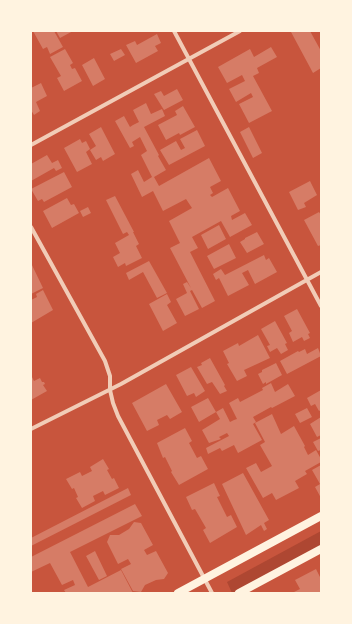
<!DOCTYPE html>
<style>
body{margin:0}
#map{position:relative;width:352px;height:624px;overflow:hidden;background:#c8553d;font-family:Quicksand,sans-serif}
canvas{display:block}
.frame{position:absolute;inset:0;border:32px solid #fff3e0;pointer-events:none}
</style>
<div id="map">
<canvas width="352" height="624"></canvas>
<div class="frame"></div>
</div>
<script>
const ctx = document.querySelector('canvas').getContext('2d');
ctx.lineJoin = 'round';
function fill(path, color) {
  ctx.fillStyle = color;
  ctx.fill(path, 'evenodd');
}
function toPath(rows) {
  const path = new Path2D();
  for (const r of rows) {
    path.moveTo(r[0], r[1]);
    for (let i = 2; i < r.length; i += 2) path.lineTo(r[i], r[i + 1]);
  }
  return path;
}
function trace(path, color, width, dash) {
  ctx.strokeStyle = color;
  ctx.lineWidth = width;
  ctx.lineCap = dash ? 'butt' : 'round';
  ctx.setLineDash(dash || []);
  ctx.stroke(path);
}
const green = toPath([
 [321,531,321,545,232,593,227,582]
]);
const building = toPath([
 [33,31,54,31,63,47,50,54,47,47,43,49],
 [56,31,73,31,60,38],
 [292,31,310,31,321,51,321,68,313,73,291,32],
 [157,34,161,43,155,46,158,51,136,63,126,45,135,41,137,45],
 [271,47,277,57,257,68,259,73,253,76,272,111,249,123,239,104,253,97,251,93,236,102,229,89,245,81,242,75,227,83,218,67,250,49,254,57],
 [65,49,73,63,70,65,72,69,75,68,82,81,64,91,57,78,61,76,50,57],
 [121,49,125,55,114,61,110,54],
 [94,58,105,79,93,86,82,65],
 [41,83,47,96,36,102,40,111,34,115,31,110,31,88],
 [177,89,183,100,164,110,154,94,161,91,164,96],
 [146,103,151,114,162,109,165,116,144,127,159,155,158,156,166,170,154,177,159,186,209,158,221,181,210,187,213,193,210,195,212,197,228,188,240,211,231,216,232,220,245,213,252,225,230,237,221,221,192,237,198,248,190,252,215,301,202,308,192,290,190,291,199,309,185,316,176,299,187,293,183,284,187,282,191,288,170,248,180,243,169,221,192,208,186,199,163,211,153,191,142,197,131,174,138,170,144,182,152,177,141,155,147,151,140,137,132,142,134,146,130,148,115,121,124,116,130,127,133,125,139,122,133,110],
 [183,106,195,127,180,135,179,133,166,140,158,125,177,115,175,111],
 [101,127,115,154,103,161,101,157,96,160,90,150,96,146,89,134],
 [249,127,262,153,253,158,240,132],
 [197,130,205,146,169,165,160,150,176,141,181,150,185,148,180,139],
 [80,139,82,143,86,141,90,149,86,152,92,164,77,172,64,148],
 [47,155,52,163,58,160,62,168,56,171,54,168,31,181,31,164],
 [64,172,72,187,44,202,42,199,38,201,31,189],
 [310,181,317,195,304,203,306,207,298,210,289,192],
 [115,196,134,232,133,232,139,244,136,246,142,258,126,266,125,263,118,267,113,257,120,253,115,243,129,235,127,232,123,234,106,200],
 [67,198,71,205,74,204,79,213,52,228,43,211],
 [88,207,91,213,83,217,80,211],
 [319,212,321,215,321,245,318,246,304,220],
 [219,225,226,239,208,249,201,235],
 [257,232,264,244,247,253,240,242,245,239,245,238],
 [229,244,236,258,214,269,207,256],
 [264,255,266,260,269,258,277,272,255,284,248,270,242,273,249,285,228,296,219,278,216,280,213,274,221,269,225,275],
 [149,261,167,293,157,298,143,272,129,280,126,273],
 [31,263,43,288,31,294],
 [43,290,53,310,31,323,31,300,37,297,36,294],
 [167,294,171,302,167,305,177,323,163,331,149,304],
 [297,309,310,333,308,334,310,338,304,341,302,337,293,342,289,333,292,331,284,316],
 [275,321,287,343,285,344,288,350,281,354,277,348,270,352,267,346,270,345,261,329],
 [258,335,270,358,244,370,247,376,237,381,227,364,229,363,223,351,238,343,239,346],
 [318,348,321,356,287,374,280,361,298,351,299,352,305,349,307,354],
 [210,358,225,385,224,386,227,391,220,394,212,382,207,384,197,367,202,365,201,363],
 [276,363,282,375,266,384,266,382,263,384,258,374,262,372,262,370],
 [191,367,205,391,196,397,194,393,187,396,176,375],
 [31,375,34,381,40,378,42,382,44,382,45,384,43,385,47,391,31,400],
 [271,383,275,392,288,384,295,396,272,408,271,407,253,417,256,422,253,424,262,440,238,453,234,445,222,451,220,448,208,454,206,448,229,436,227,433,219,437,221,439,209,443,202,430,220,419,216,412,223,408,230,422,234,420,237,419,229,403,238,398,240,402,263,390,262,388],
 [166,384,182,412,170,419,167,415,157,420,159,425,147,431,132,403],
 [321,390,321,410,319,411,315,404,311,406,307,398],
 [208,398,216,412,199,422,191,407],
 [307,408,312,417,300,423,295,414],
 [272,414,281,434,294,426,305,446,304,447,308,455,316,450,321,459,321,462,305,471,307,474,295,481,299,488,276,500,272,493,263,498,246,468,256,463,261,472,272,466,260,445,265,442,255,423],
 [321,417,321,435,317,437,310,424],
 [185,428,192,441,189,443,197,458,201,456,208,469,179,485,171,472,172,471,165,457,163,458,157,443],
 [321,438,321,450,318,451,313,442],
 [103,459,109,469,107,470,112,479,114,478,119,488,105,495,103,491,93,496,95,501,82,508,76,498,78,497,74,488,72,489,66,479,80,472,82,476,92,471,90,467],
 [321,465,321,498,315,487,320,484,312,470],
 [243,473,269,520,264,523,267,529,264,531,261,525,246,535,222,484],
 [214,483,220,496,217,497,227,517,231,515,237,527,210,543,203,530,206,528,195,509,192,510,186,497],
 [128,488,131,495,31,546,31,538],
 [135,504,142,516,70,552,88,587,121,570,133,593,66,593,64,590,75,585,73,580,62,585,50,563,31,572,31,557],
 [134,522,141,523,153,545,144,550,147,555,156,551,168,573,164,579,156,580,145,585,141,592,133,591,121,569,131,564,128,559,118,564,107,542,110,535,119,535,129,529],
 [95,551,107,576,99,580,86,556],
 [316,569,321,579,321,593,292,593,300,589,295,580]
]);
const minor = toPath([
 [174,31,321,306],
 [31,145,240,31],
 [31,227,105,361,110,376,110,390,113,403,118,416,212,593],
 [31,429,121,384,321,272]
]);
const secondary = toPath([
 [178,593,321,516],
 [239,593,321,549]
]);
fill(green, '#ae4732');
fill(building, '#d67c66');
trace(minor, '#f1ccb7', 4);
trace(secondary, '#fff3e0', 8);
</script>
